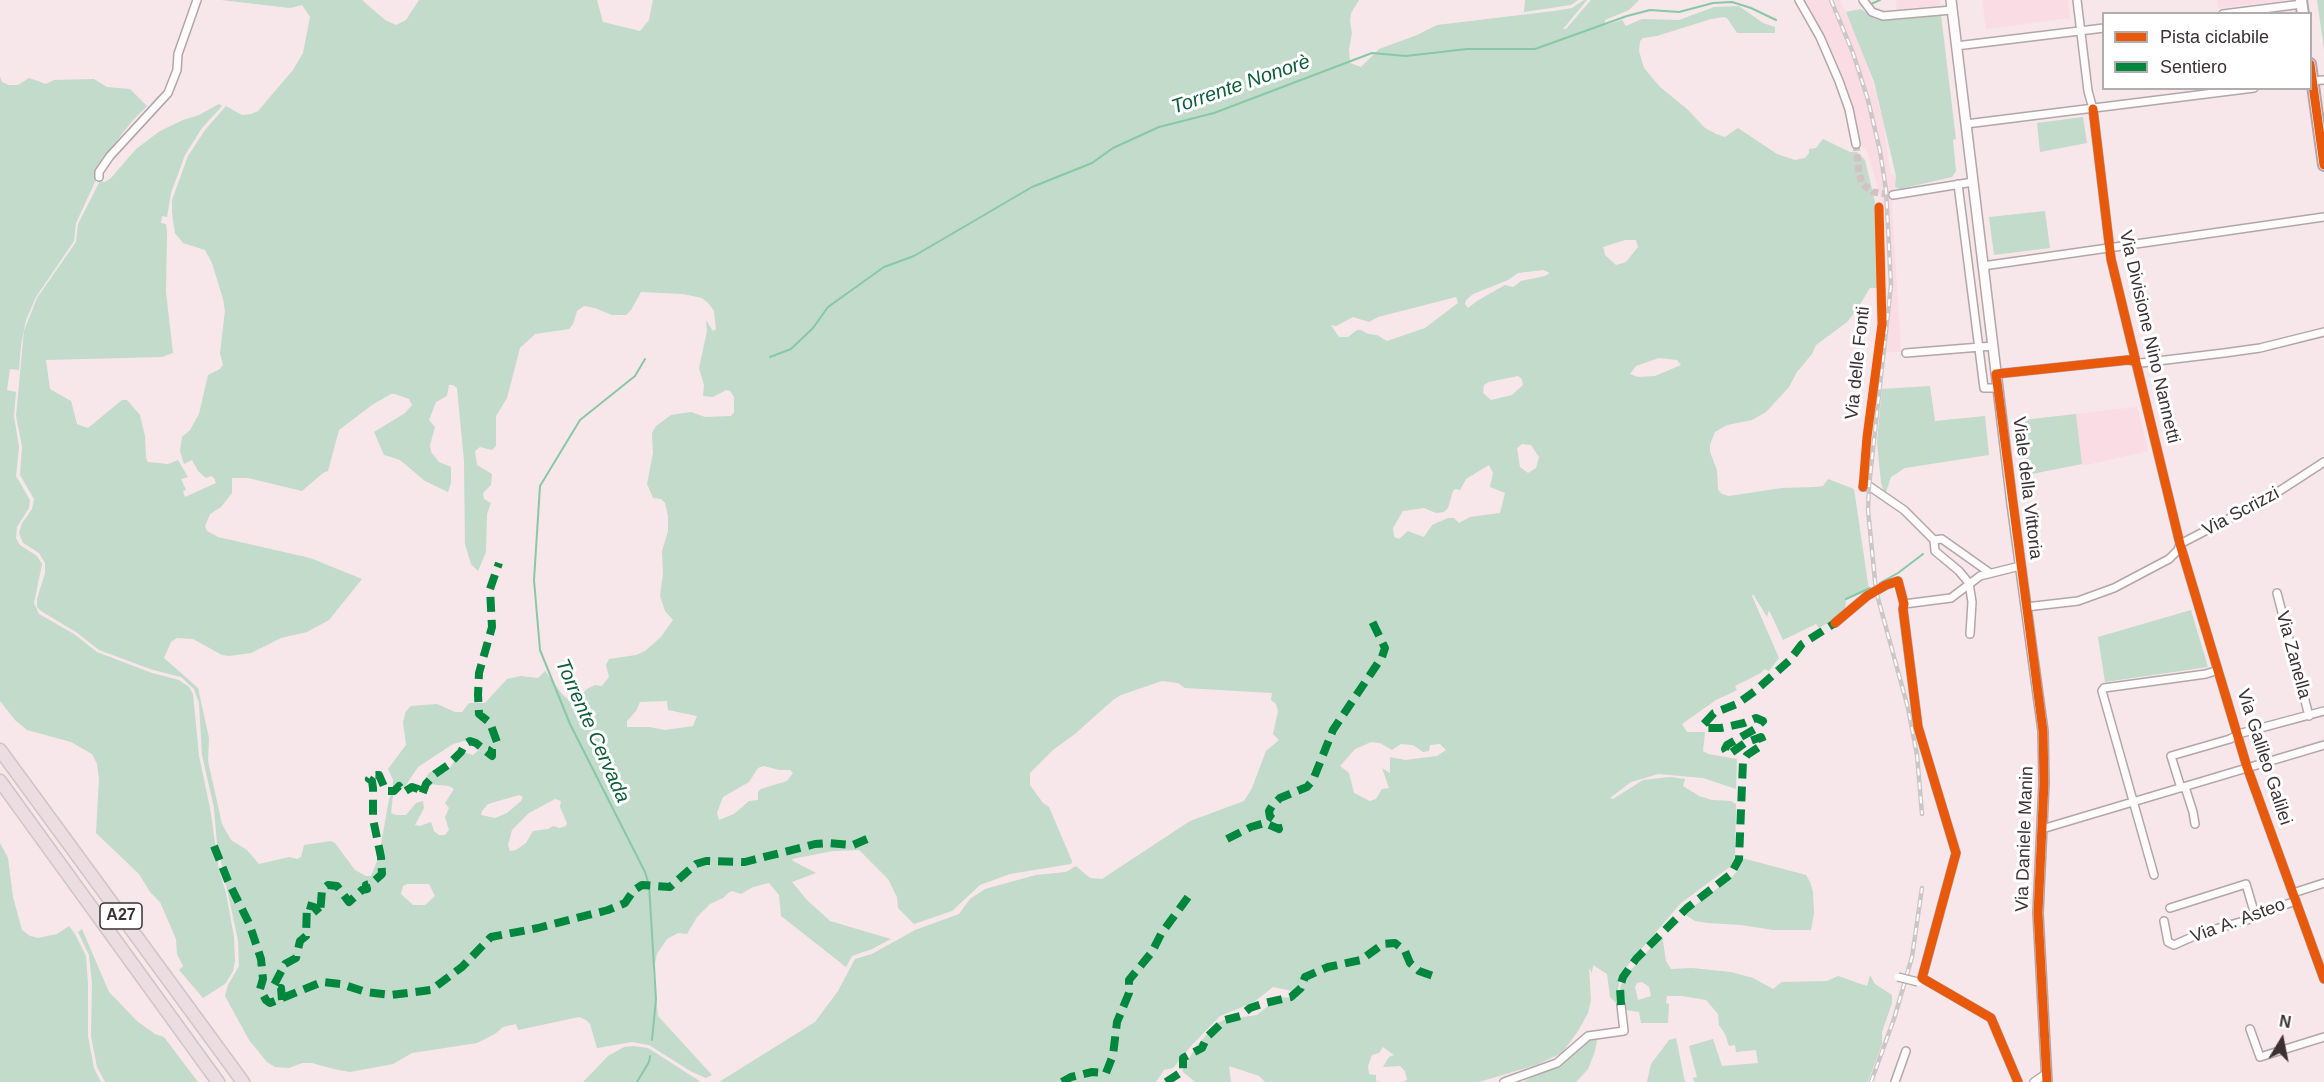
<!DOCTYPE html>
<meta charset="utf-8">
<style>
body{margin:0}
#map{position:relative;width:2324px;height:1082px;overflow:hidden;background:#f7e6ea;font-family:Arial,sans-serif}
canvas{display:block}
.legend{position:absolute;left:2102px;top:12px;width:210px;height:78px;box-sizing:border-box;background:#fff;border:2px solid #b1acad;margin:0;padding:8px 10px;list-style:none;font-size:18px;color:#3c3033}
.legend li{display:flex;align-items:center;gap:12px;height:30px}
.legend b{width:30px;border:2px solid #b1acad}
.north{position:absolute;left:2252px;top:1010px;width:60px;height:60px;-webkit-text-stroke:4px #fff;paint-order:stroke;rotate:10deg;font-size:16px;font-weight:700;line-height:24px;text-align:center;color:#3c3033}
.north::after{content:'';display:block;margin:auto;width:21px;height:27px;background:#3c3033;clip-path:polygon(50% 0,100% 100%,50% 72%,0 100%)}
</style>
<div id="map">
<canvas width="2324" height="1082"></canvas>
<ul class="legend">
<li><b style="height:8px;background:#e8590c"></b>Pista ciclabile</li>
<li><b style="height:8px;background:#00873e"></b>Sentiero</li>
</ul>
<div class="north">N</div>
</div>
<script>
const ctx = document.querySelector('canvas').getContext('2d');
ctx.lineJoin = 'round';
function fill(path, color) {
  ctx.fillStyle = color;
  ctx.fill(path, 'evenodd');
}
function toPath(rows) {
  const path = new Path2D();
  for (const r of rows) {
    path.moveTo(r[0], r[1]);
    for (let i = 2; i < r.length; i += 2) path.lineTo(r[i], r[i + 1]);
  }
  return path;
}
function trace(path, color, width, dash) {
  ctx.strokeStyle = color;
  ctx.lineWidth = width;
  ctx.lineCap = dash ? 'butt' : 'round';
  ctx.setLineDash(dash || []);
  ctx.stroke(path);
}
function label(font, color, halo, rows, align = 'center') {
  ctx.font = font + ' Arial,sans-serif';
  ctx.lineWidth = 6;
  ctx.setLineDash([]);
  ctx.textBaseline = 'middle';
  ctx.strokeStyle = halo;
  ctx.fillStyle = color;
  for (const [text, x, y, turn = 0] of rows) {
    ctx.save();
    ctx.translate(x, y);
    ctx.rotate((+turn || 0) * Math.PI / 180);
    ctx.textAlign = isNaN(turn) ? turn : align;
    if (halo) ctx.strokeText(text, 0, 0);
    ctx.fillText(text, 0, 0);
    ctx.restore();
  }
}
const built = toPath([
 [1802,0,1840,0,1858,39,1872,81,1884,126,1890,174,1896,176,1892,205,1901,352,1882,352,1889,288,1889,265,1883,206,1866,148,1860,147,1852,110],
 [1896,0,1940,0,1940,5,1897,10],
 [1982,0,2068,0,2070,18,1986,29],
 [2217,0,2289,0,2218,8],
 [2137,407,2148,451,2082,466,2076,414]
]);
const green = toPath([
 [221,0,362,0,385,20,396,25,406,20,419,0,597,0,603,22,640,31,649,20,653,0,1359,0,1351,13,1350,21,1352,33,1349,49,1350,63,1361,67,1379,49,1417,35,1437,25,1554,11,1572,8,1584,0,1587,0,1563,29,1566,29,1591,0,1639,0,1629,10,1605,20,1605,25,1622,20,1626,26,1642,19,1679,20,1714,7,1739,6,1763,23,1775,27,1775,33,1737,33,1727,18,1724,17,1711,19,1657,36,1643,38,1640,41,1639,51,1644,68,1660,87,1687,109,1705,128,1716,134,1725,137,1738,128,1777,154,1795,160,1805,158,1809,153,1809,149,1816,148,1823,139,1850,152,1857,152,1865,160,1876,206,1879,240,1877,288,1870,288,1856,311,1847,322,1816,345,1812,354,1797,372,1789,387,1766,412,1752,420,1727,425,1715,432,1710,445,1710,452,1717,470,1718,490,1722,494,1729,496,1782,488,1815,487,1823,486,1828,479,1854,489,1869,590,1846,600,1845,611,1841,615,1819,628,1816,624,1783,640,1769,610,1767,617,1753,594,1752,596,1779,658,1769,671,1764,669,1761,673,1735,686,1737,690,1716,700,1682,724,1687,732,1705,732,1703,751,1708,754,1737,759,1736,789,1703,778,1658,774,1631,782,1610,798,1613,799,1643,780,1670,777,1685,779,1683,786,1699,796,1712,800,1731,801,1736,804,1736,809,1735,855,1731,866,1681,903,1631,961,1620,976,1616,1003,1610,997,1607,974,1593,965,1592,973,1589,968,1591,1000,1588,1013,1578,1031,1562,1053,1536,1065,1479,1082,1402,1082,1407,1080,1405,1071,1400,1066,1383,1067,1389,1057,1394,1055,1383,1047,1379,1053,1372,1055,1368,1066,1369,1074,1376,1075,1376,1081,1380,1082,1265,1082,1259,1076,1229,1066,1231,1082,1195,1082,1182,1071,1197,1045,1218,1023,1224,1020,1257,1015,1279,997,1298,998,1292,991,1273,987,1254,1002,1220,1016,1191,1046,1173,1068,1164,1070,1156,1082,719,1082,815,1022,838,991,855,959,872,954,915,930,959,914,970,899,985,889,1036,875,1066,872,1076,866,1090,878,1102,879,1190,821,1244,801,1252,788,1266,751,1279,740,1273,734,1278,711,1276,704,1271,700,1272,693,1185,688,1178,683,1162,681,1121,695,1113,700,1075,734,1053,750,1030,773,1030,785,1043,803,1049,807,1072,861,1071,864,1010,874,980,885,952,911,914,924,898,908,897,897,888,879,859,850,833,851,792,859,793,861,816,873,792,882,807,900,830,921,891,939,872,949,852,956,846,967,781,916,779,895,769,883,753,887,741,894,732,891,728,893,723,898,710,904,697,917,687,934,678,933,667,939,657,954,653,971,658,1016,712,1075,706,1078,692,1072,649,1045,632,1042,597,1048,590,1024,586,1020,579,1017,518,1030,516,1024,503,1027,495,1034,477,1043,412,1053,393,1064,350,1072,334,1069,312,1063,302,1063,289,1068,275,1067,267,1062,249,1040,225,996,228,985,239,966,238,940,217,843,214,808,202,755,199,703,194,689,181,677,153,670,99,650,76,632,41,611,37,607,37,599,45,573,45,563,39,553,23,543,19,533,22,523,32,509,34,499,20,475,22,446,16,416,24,331,37,298,76,242,78,224,100,181,105,182,111,178,136,149,160,131,183,120,199,115,219,104,222,106,202,128,185,155,171,193,167,217,162,216,161,223,166,224,167,232,166,292,173,353,162,357,46,360,50,389,71,401,77,424,88,428,122,400,127,400,140,415,145,436,146,458,148,462,168,464,178,460,188,477,181,479,186,490,183,491,185,497,216,483,214,478,211,476,206,478,198,471,192,460,184,464,180,451,182,437,190,430,199,414,208,375,220,369,223,365,220,353,225,311,223,299,212,263,205,250,183,243,175,233,172,213,172,200,188,156,205,130,226,106,242,115,251,114,258,111,293,70,303,53,310,17,302,5,290,8],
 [1625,240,1636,240,1638,247,1626,262,1616,265,1605,255,1603,247],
 [1543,270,1550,273,1545,276,1521,281,1513,287,1505,285,1477,301,1468,308,1465,304,1466,300,1473,294,1508,280,1518,273],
 [641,292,683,294,702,298,709,304,714,311,716,329,713,331,706,320,707,331,699,368,704,385,703,396,713,397,726,390,730,391,734,397,734,412,731,416,705,417,691,412,671,415,656,426,652,433,653,453,647,484,653,498,661,499,665,503,668,516,668,531,662,551,663,574,660,596,665,611,673,620,661,637,645,651,636,655,609,659,606,665,609,677,602,686,595,685,587,689,572,703,562,694,545,671,538,678,521,676,507,679,485,703,469,703,462,712,455,712,437,704,411,706,406,711,403,722,406,745,388,769,393,780,393,790,389,799,379,856,371,876,366,876,355,870,335,843,331,841,304,845,301,857,297,859,289,857,259,864,247,850,231,840,222,824,208,761,209,738,198,688,164,658,171,642,177,638,193,639,222,655,229,656,251,653,281,638,307,632,329,620,362,579,310,558,218,537,207,531,205,526,210,514,221,507,232,493,232,478,248,478,302,491,323,473,328,471,339,430,372,405,391,394,395,394,409,399,412,405,405,413,374,432,384,455,400,460,425,481,448,492,451,483,451,467,439,462,431,452,430,445,435,427,429,420,436,402,447,396,449,385,453,385,457,388,464,461,465,544,471,564,478,571,486,552,487,514,491,503,484,499,483,493,491,485,492,474,477,465,475,451,480,447,492,450,496,446,496,416,507,398,520,348,535,334,569,329,573,324,577,311,584,306,595,308,612,315,626,315,631,310],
 [1456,297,1458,303,1425,328,1387,341,1377,335,1368,334,1361,330,1357,330,1348,337,1339,337,1331,325,1336,326,1353,317,1369,322,1378,317],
 [1659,358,1677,360,1681,365,1655,376,1638,377,1630,374,1636,366],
 [1518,376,1522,379,1523,385,1512,395,1491,400,1483,393,1484,385,1489,382],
 [1522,444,1531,445,1539,457,1536,468,1528,473,1520,467,1517,448],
 [1489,465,1493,473,1490,487,1505,493,1500,513,1470,517,1459,523,1454,518,1448,518,1432,525,1424,537,1408,531,1399,539,1394,537,1393,528,1403,511,1424,508,1436,513,1444,512,1448,508,1453,491,1455,489,1460,490,1466,479],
 [667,701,668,710,697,716,693,726,665,730,650,727,627,727,627,721,636,711,640,702],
 [464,741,476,743,480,747,479,750,473,755,463,752,459,753,450,768,444,771,430,772,427,776,429,784,449,786,454,789,445,803,449,808,445,817,449,830,445,835,439,835,434,831,431,822,420,826,415,825,424,808,423,801,416,803,406,815,396,815,391,813,393,795,406,785,418,767,453,744],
 [1371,742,1380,743,1392,750,1401,744,1413,745,1423,752,1429,751,1430,745,1440,744,1446,750,1437,756,1405,760,1390,757,1390,773,1382,768,1389,788,1382,789,1376,799,1370,801,1354,793,1349,773,1340,766,1355,749],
 [764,766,779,770,790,770,793,773,787,781,761,789,758,792,758,800,749,801,734,814,719,820,717,813,723,797,749,782,758,768],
 [519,795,523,797,521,801,507,813,495,818,481,815,482,811,488,804],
 [555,799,561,801,560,807,567,823,566,826,560,828,553,826,548,829,533,831,526,843,516,850,510,851,508,845,512,830,529,813],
 [407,884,429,884,435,896,425,905,413,905,401,894,403,886],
 [1525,0,1578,0,1571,5,1524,12],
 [2317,0,2324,0,2324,49],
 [1861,9,1875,19,1882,20,1941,15,1956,139,1953,140,1956,171,1952,177,1900,189,1895,187,1896,176,1874,82,1846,12],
 [0,77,2,82,9,85,18,85,29,78,46,84,54,80,94,79,107,87,130,89,147,106,133,120,97,166,96,180,76,223,74,241,36,297,26,320,21,345,19,370,10,369,7,390,16,392,14,416,19,447,16,476,30,500,29,508,17,527,16,538,20,545,37,556,42,564,34,603,39,614,74,634,97,652,152,673,179,680,189,687,193,694,199,756,210,808,219,870,226,893,234,937,235,961,233,971,225,984,203,998,179,970,183,966,177,954,176,939,160,902,150,892,139,874,96,833,99,779,97,764,92,754,71,742,27,730,15,720,0,701],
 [2083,117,2087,143,2040,152,2037,123],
 [2045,211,2050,248,1994,255,1989,217],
 [1930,386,1935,421,1985,416,1989,455,1905,468,1891,477,1885,495,1881,483,1877,442,1882,389],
 [2076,414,2082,464,2022,476,2014,421],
 [2191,610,2208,667,2105,682,2098,637],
 [0,843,8,858,13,897,22,930,30,936,38,938,57,934,69,926,75,934,86,956,88,984,88,1036,94,1068,101,1082,0,1082],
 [1742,858,1806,875,1810,882,1813,892,1814,913,1811,930,1773,930,1741,925,1708,923,1695,921,1684,914,1731,878,1739,869],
 [82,929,109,992,138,1022,155,1034,164,1037,198,1082,105,1082,97,1067,91,1036,92,984,89,955,78,932],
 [1662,935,1666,961,1671,969,1692,968,1731,972,1753,978,1773,989,1782,982,1827,981,1838,976,1867,986,1870,975,1875,984,1892,995,1892,1003,1882,1032,1882,1044,1868,1082,1694,1082,1693,1078,1697,1077,1689,1046,1713,1039,1722,1066,1758,1063,1756,1050,1736,1052,1735,1045,1729,1046,1725,1034,1719,1025,1718,1014,1706,1000,1682,996,1667,996,1666,1003,1669,1004,1668,1023,1641,1023,1639,1012,1626,1010,1622,1006,1620,988,1624,978],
 [1642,982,1649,987,1651,996,1638,1000,1635,987,1637,983],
 [1676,1038,1685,1082,1647,1082,1651,1064,1669,1040],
 [1586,1040,1597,1040,1595,1051,1588,1069,1576,1082,1523,1082,1561,1061],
 [633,1046,648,1048,701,1082,583,1082,608,1056,624,1047]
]);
const stream = toPath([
 [1871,4,1880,0],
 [770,357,791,349,813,328,828,307,884,267,914,256,1032,187,1092,163,1113,148,1159,127,1214,113,1372,53,1406,56,1467,49,1535,49,1627,16,1650,10,1679,12,1713,3,1732,2,1751,8,1776,20],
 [645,359,635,376,580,420,540,486,534,580,540,650,570,724,645,872,649,885,656,999,652,1040],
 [1880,583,1898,573,1923,554],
 [1846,599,1870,588],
 [637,1082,649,1062,650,1056]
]);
const minorTunnel = toPath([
 [1856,144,1859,173,1862,184,1873,192,1893,195]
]);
const minor = toPath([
 [1799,0,1820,37,1839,81,1849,109,1856,144],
 [1863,0,1872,12,1883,16,1952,10],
 [2077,0,2088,91,2093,109,2111,259,2180,544,2247,767,2324,979],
 [2223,14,2302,4],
 [1956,46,2104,28],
 [2310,81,2324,80],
 [1966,124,2254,88],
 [99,177,99,172,110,156,168,93,177,70,178,54,197,0],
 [1958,184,1984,388,1998,388],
 [1893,195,1973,182],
 [1983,266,2324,217],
 [1906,353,1993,346],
 [1996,374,2128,360,2141,363,2224,353,2260,348,2324,332],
 [1863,487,1869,486,1904,510,1934,540],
 [2277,593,2309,716],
 [1904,604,1951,598,1980,576,2020,566],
 [2026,607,2078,601,2114,588,2169,559,2178,550,2180,544,2267,499,2324,462],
 [1835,623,1867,596,1886,585,1898,581,1904,604,1903,609,1918,727,1956,853,1922,978,1991,1018,2018,1082],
 [1970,634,1972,602,1969,583,1959,571,1935,551,1934,540,1942,539,1990,573],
 [2185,787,2193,812,2195,824],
 [2181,788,2171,756,2230,739,2242,733,2324,711],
 [2042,829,2324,745],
 [2154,875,2102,691,2104,688,2206,674,2218,670],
 [2293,893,2324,883],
 [2170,908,2246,884,2255,915],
 [2164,921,2168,942,2174,945,2201,933,2251,919,2255,915,2296,901],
 [2250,1029,2260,1057,2324,1037],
 [1504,1082,1557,1063,1588,1036,1624,1031,1621,1005],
 [1895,1082,1906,1051],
 [2034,1082,2047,1073]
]);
const tertiary = toPath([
 [1951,0,2012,504,2043,731,2044,783,2038,913,2047,1082]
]);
const secondary = toPath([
 [2301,0,2303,14],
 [2310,64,2324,165]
]);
const motorway = toPath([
 [0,750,243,1082],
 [0,781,218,1082]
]);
const rail = toPath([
 [1831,0,1853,53,1868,100,1880,151,1886,190,1891,285,1869,486,1868,510,1876,591,1908,708,1917,755,1922,814],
 [1871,1082,1894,1019,1912,957,1922,888]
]);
const minorBridge = toPath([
 [1898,977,1918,982]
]);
const quiet = toPath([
 [1227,839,1251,827,1265,823,1279,829,1277,822,1270,817,1269,811,1272,806,1280,798,1307,787,1313,780,1333,730,1382,657,1385,648,1371,619],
 [214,846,228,881,249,923,261,959,263,979,260,989,266,1000,270,1003,322,982,341,984,366,992,391,995,431,990,462,967,491,937,538,928,608,910,625,903,634,890,642,885,670,887,696,864,706,861,745,862,815,844,829,843,853,845,867,839],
 [282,1000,281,988,273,987,285,964,296,958,300,941,306,936,307,905,314,907,320,914,322,890,328,885,337,886,349,902,362,890,367,889,366,885,372,883,382,874,381,857,373,819,373,788,372,781,369,779,372,775,379,775,386,791,394,791,399,786,404,792,412,787,418,789,422,795,426,784,435,774,448,765,461,752,465,744,470,741,476,743,492,756,492,749,497,742,490,723,479,714,478,695,479,673,492,627,490,589,499,563],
 [1621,1005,1620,987,1623,977,1636,959,1687,908,1731,874,1739,859,1743,761,1747,755,1759,747,1763,742,1761,737,1745,743,1731,753,1728,754,1725,749,1727,745,1755,729,1763,721,1756,718,1744,723,1721,728,1706,728,1703,725,1714,713,1737,704,1755,691,1789,661,1802,644,1835,623],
 [1062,1082,1071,1077,1092,1072,1106,1073,1113,1055,1117,1022,1129,993,1129,980,1152,952,1161,934,1191,893],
 [1166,1082,1183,1071,1183,1058,1202,1048,1207,1037,1225,1020,1240,1016,1250,1008,1265,1003,1291,997,1301,988,1305,977,1328,967,1361,960,1383,944,1395,943,1405,951,1410,963,1419,971,1433,976]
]);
const cycleway = toPath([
 [2310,64,2324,165],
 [2093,109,2111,259,2180,544,2247,767,2324,979],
 [1863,487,1867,437,1882,324,1879,207],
 [1835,623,1867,596,1886,585,1898,581,1904,604,1903,609,1918,727,1956,853,1922,978,1991,1018,2018,1082],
 [2047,1082,2038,913,2044,783,2043,731,1996,374,2128,360,2135,361]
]);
const shields = [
 [121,916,42]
];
const shieldNames = [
 ["A27",121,916]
];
const streetNames = [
 ["Via Divisione Nino Nannetti",2149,337,77],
 ["Via delle Fonti",1858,363,-84],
 ["Viale della Vittoria",2027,488,83],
 ["Via Scrizzi",2241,512,-28],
 ["Via Zanella",2293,655,75],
 ["Via Galileo Galilei",2264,757,72],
 ["Via Daniele Manin",2025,839,-88],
 ["Via A. Asteo",2238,921,-20]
];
const waterNames = [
 ["Torrente Nonorè",1241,85,-19],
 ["Torrente Cervada",592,731,66]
];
fill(built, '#fadce4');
fill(green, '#c2dbca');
trace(stream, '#87c9a6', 2);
trace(minorTunnel, '#d2c2c5', 7, [7, 3.5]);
trace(minor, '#b2a6a9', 10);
trace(tertiary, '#b2a6a9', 12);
trace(secondary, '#b2a6a9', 14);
trace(motorway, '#cdc5c7', 15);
trace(minor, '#fefbfc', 7);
trace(tertiary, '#fefbfc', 9);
trace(secondary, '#fefbfc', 10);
trace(motorway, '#ebdde2', 12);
trace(rail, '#cbc6c7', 4.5);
trace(rail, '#fff', 2, [7]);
trace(minorBridge, '#b2a6a9', 10, []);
trace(minorBridge, '#fefbfc', 7);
trace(quiet, '#00873e', 8, [15, 8]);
trace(cycleway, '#e8590c', 9);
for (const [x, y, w] of shields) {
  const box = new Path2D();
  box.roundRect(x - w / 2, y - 13, w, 26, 4.5);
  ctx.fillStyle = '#fff';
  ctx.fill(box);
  trace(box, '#3c3033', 1.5);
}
label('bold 16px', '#3c3033', null, shieldNames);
label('18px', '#3c3033', '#fff', streetNames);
label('italic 20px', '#0d5d3b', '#fff', waterNames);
</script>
